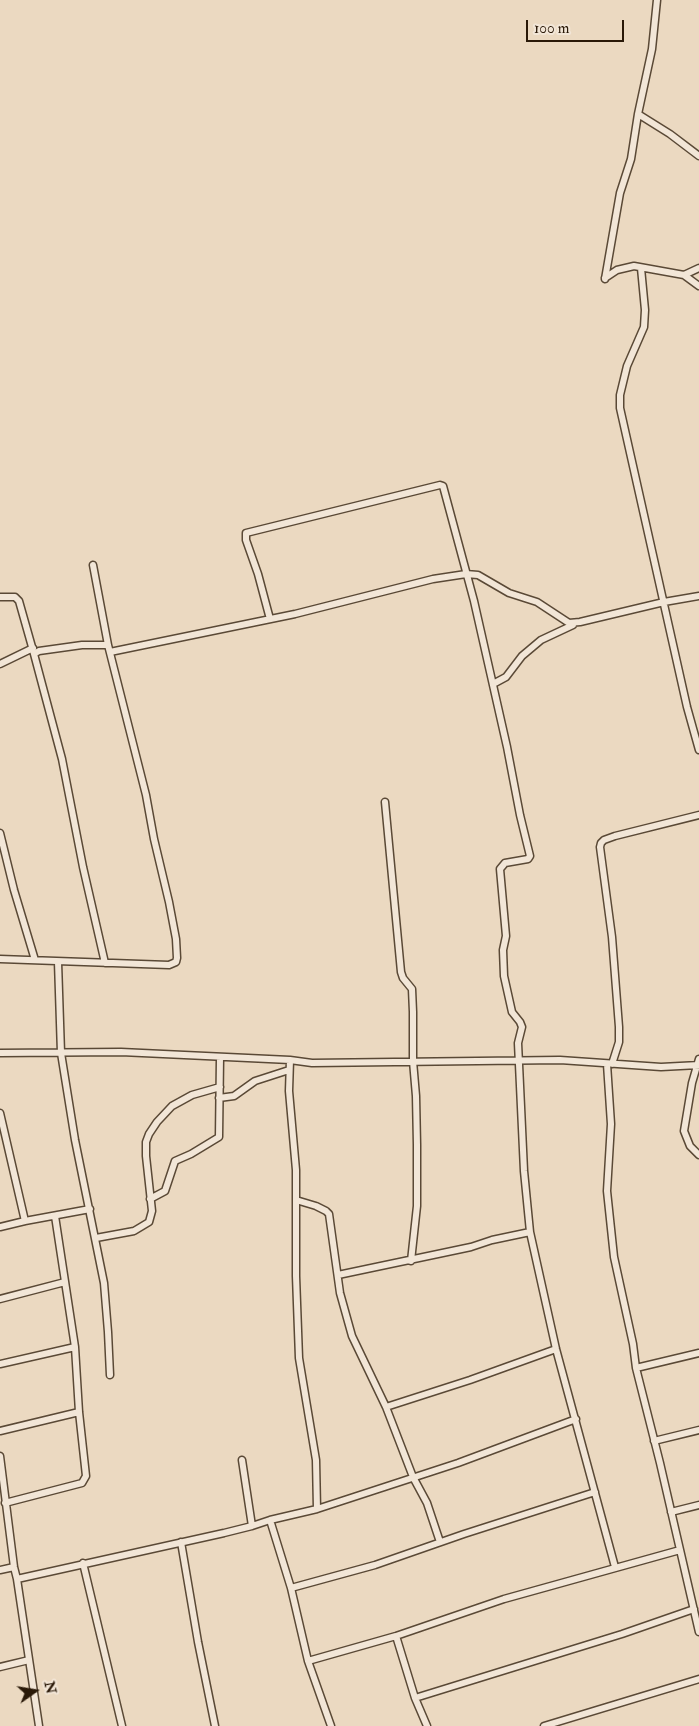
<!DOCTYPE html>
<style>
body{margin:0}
#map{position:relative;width:699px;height:1726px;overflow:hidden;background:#ebd9c1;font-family:"IM FELL Double Pica",serif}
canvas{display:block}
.north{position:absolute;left:10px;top:1666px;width:50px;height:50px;-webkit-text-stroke:4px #f2e6d7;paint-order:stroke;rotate:77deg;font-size:14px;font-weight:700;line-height:20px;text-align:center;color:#2a1908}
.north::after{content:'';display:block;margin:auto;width:18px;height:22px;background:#2a1908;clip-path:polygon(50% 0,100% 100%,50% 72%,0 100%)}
.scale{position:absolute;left:526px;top:20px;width:98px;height:22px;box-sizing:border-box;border:2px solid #2a1908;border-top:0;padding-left:6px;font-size:15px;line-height:18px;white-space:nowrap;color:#2a1908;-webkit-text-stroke:4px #f2e6d7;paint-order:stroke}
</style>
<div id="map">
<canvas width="699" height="1726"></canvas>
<div class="north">N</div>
<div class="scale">100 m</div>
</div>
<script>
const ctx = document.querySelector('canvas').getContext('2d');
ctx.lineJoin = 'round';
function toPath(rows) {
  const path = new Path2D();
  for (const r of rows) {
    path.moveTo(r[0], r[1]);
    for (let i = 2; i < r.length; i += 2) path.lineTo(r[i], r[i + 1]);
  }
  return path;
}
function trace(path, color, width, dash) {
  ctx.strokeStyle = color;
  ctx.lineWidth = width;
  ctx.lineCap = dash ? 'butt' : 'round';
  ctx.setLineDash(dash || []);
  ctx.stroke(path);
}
const minor = toPath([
 [638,114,670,134,699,156],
 [641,268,645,310,644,327,627,366,620,395,620,408,687,707,699,750],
 [684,275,699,268],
 [605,278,617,270,634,266,684,275,699,286],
 [605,279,620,193,631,159,638,114,652,49,657,0],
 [0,597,15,597,19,601,34,654,62,759,83,867,105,963],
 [270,619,258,574,246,540,246,533,440,485,443,486,474,601,507,747,520,815,530,856,528,859,505,863,500,869,506,936,503,950,504,976,512,1012,520,1022,522,1027,518,1043,524,1171,530,1232,556,1349,615,1567],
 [110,652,295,614,433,579,466,574,478,575,509,593,537,602,569,623,580,622,664,602,699,596],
 [34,654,39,651,82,645,108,645],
 [0,664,33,648],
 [493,684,506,677,522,656,541,640,573,625],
 [385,802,401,972,403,978,412,989,413,1012,413,1061,416,1096,417,1145,417,1206,411,1261],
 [0,833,14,890,35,960],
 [0,959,169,965,176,962,177,958,176,939,169,902,154,839,146,795,108,645,93,565],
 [58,962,61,1053,75,1140,104,1283,108,1332,110,1375],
 [0,1053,121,1052,290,1060,312,1063,560,1060,661,1067,699,1065],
 [699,1059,692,1083,684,1131,690,1146,699,1155],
 [290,1060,289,1091,296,1170,296,1276,299,1358,316,1460,317,1509],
 [607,1064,611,1124,607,1191,614,1257,633,1344,636,1368,660,1463,699,1632],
 [612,1064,619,1042,619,1027,612,937,600,847,601,843,604,840,615,836,699,815],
 [219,1098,234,1096,255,1081,289,1070],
 [0,1113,25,1221],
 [150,1199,165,1191,175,1161,191,1154,219,1137,220,1058],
 [296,1200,316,1206,326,1211,329,1214,340,1293,352,1336,386,1407,413,1477,427,1503,440,1542],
 [0,1227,25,1221,90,1209],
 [96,1238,134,1231,149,1222,152,1211,146,1156,146,1142,149,1134,157,1122,172,1106,192,1095,220,1087],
 [338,1275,471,1247,492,1240,530,1232],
 [0,1299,65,1282],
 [0,1364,75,1347],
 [636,1368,699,1353],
 [386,1407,470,1380,556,1349],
 [0,1431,79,1412],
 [654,1441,699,1430],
 [0,1456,14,1567,17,1579,39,1726],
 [242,1460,252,1526],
 [5,1503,82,1483,86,1476,79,1412,75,1347,55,1216],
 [671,1512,699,1505],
 [270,1520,291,1588,308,1661,331,1726],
 [181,1542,198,1642,215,1726],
 [83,1563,122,1726],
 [0,1570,14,1567],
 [17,1579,224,1533,252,1526,270,1520,317,1509,458,1463,576,1419],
 [291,1588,375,1565,464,1534,595,1492],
 [396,1636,415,1698,427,1726],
 [308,1661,396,1636,504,1599,680,1550],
 [0,1667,29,1660],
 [415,1698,622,1634,694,1609],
 [544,1726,699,1679]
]);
trace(minor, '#5a4936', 9);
trace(minor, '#f2e6d7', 6);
</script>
